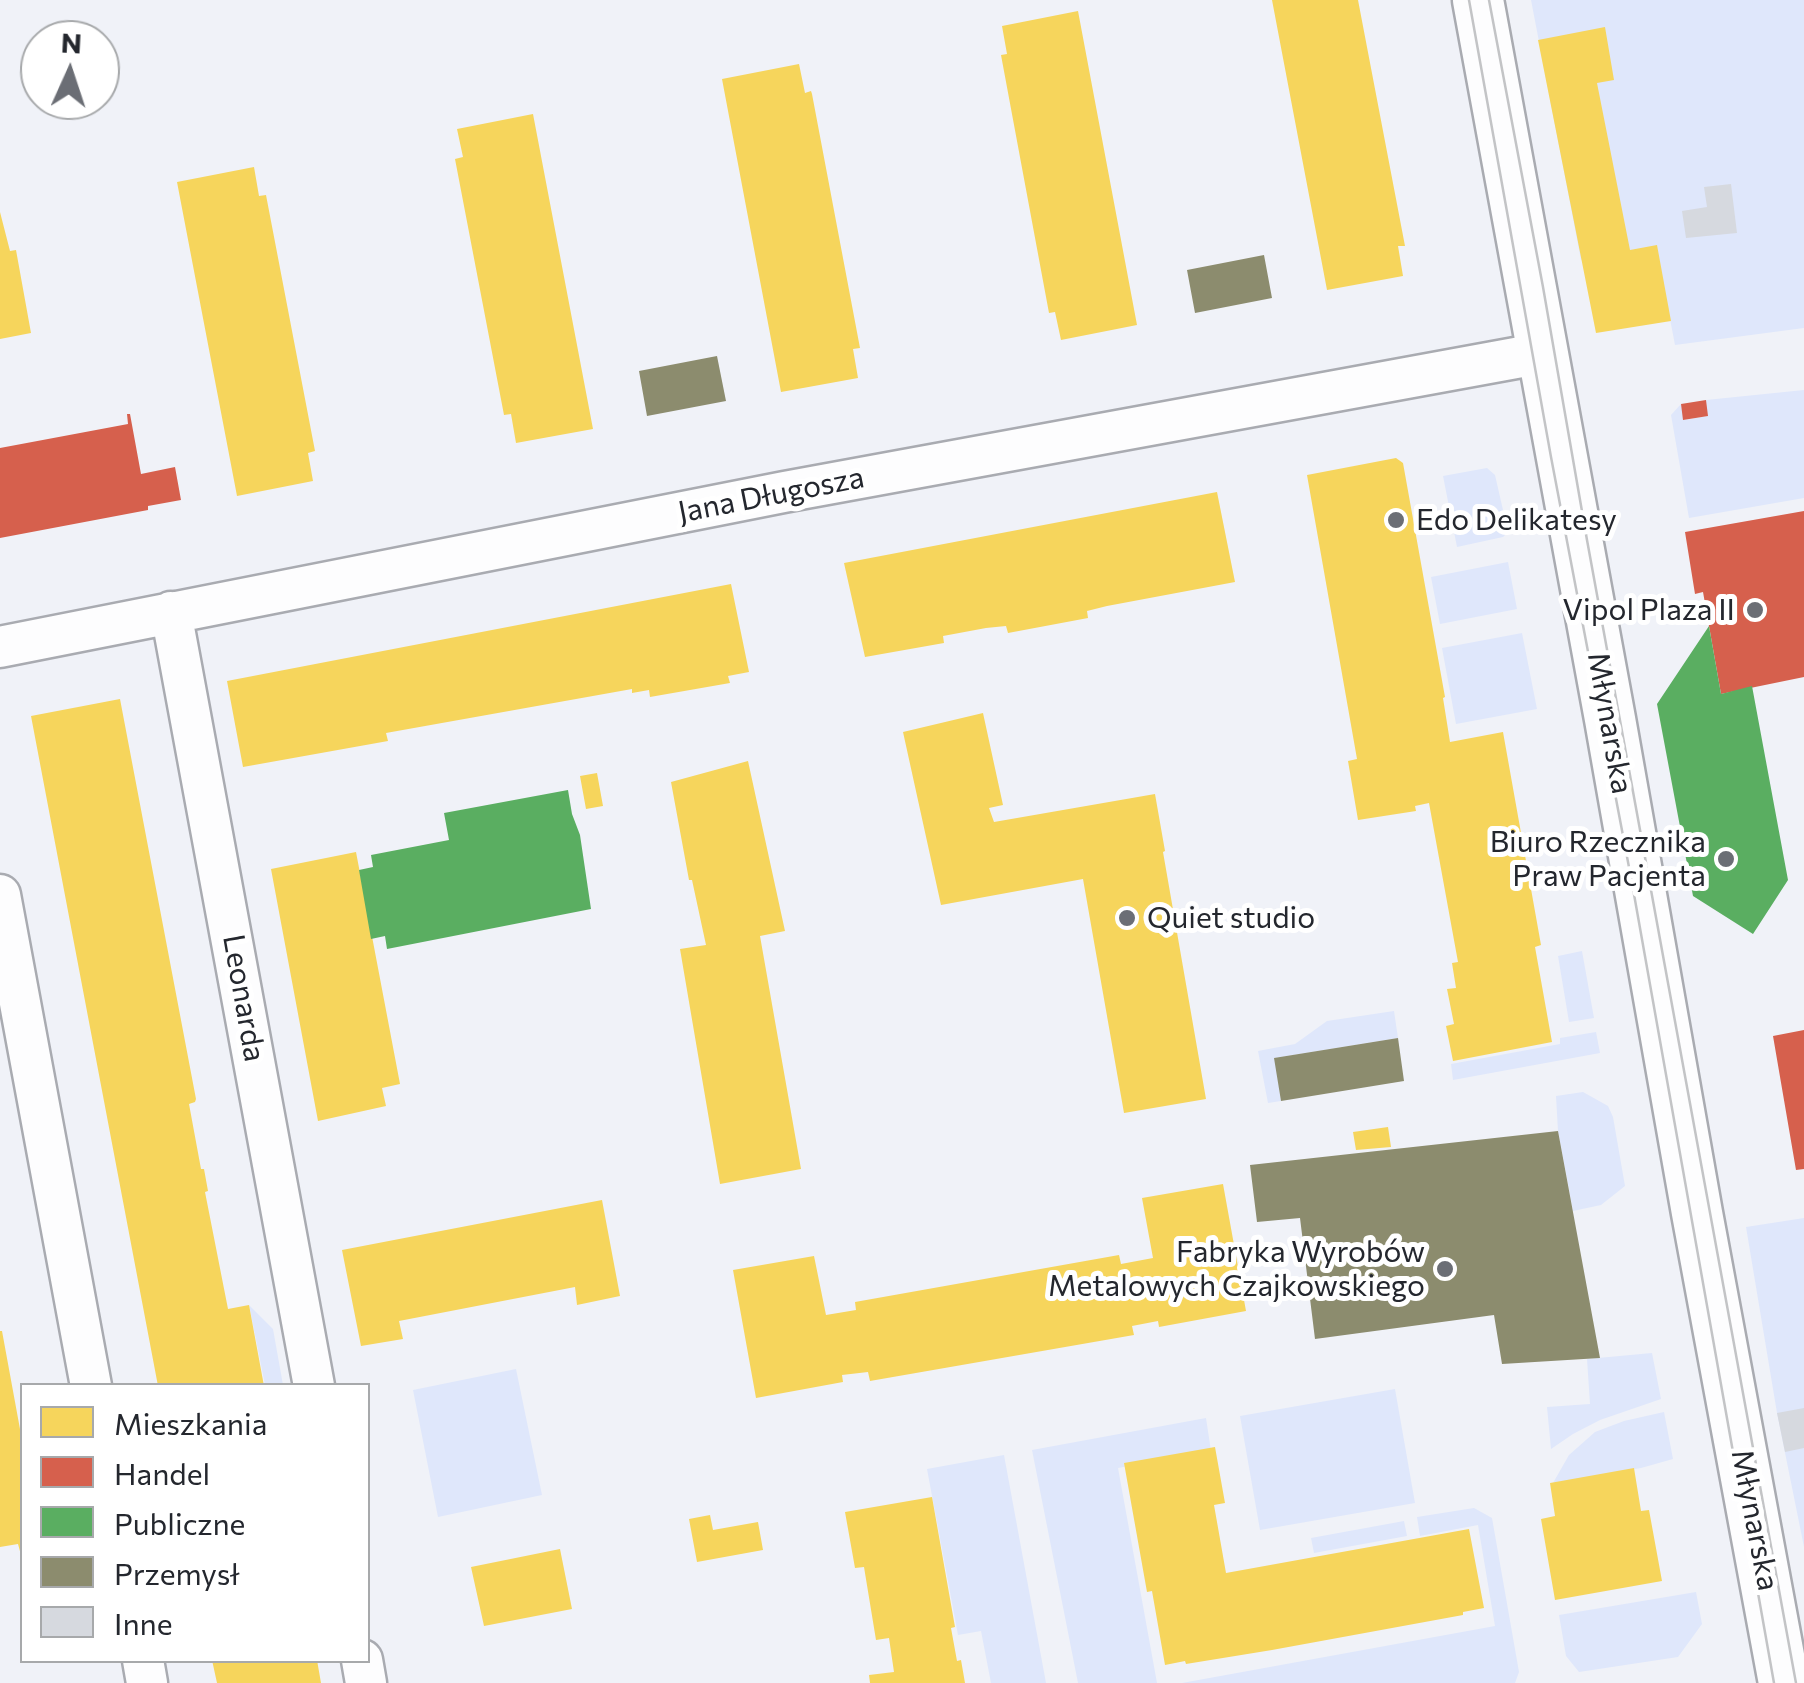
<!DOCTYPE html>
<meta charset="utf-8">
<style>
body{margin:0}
#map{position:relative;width:1804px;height:1683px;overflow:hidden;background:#f0f2f8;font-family:Commissioner,sans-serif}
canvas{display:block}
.legend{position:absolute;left:20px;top:1383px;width:350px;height:280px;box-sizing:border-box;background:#fff;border:2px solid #a7a9ab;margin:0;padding:12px 18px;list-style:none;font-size:30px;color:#24272e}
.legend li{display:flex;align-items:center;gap:20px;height:50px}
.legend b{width:50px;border:2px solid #a7a9ab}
.north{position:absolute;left:20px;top:20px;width:100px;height:100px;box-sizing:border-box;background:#fff;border:2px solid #a7a9ab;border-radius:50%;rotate:3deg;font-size:28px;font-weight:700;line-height:40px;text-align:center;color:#24272e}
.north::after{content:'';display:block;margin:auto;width:35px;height:45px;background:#6b6e75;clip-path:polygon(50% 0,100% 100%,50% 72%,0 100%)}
</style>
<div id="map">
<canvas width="1804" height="1683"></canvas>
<ul class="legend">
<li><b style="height:28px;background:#f6d55c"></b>Mieszkania</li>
<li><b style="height:28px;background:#d6604d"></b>Handel</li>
<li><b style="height:28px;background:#5aae61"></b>Publiczne</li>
<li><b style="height:28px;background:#8c8c6e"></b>Przemysł</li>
<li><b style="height:28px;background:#d6d9df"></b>Inne</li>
</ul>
<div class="north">N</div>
</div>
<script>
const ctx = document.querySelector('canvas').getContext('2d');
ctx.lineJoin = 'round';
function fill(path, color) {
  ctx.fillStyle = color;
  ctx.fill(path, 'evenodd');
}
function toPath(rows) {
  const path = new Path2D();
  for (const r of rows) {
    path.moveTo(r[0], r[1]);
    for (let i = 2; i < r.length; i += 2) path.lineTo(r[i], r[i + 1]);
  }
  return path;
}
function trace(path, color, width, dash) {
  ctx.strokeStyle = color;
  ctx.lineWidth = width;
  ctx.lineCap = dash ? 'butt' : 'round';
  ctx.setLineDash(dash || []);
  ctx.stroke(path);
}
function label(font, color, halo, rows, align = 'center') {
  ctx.font = font + ' Commissioner,sans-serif';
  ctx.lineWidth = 10;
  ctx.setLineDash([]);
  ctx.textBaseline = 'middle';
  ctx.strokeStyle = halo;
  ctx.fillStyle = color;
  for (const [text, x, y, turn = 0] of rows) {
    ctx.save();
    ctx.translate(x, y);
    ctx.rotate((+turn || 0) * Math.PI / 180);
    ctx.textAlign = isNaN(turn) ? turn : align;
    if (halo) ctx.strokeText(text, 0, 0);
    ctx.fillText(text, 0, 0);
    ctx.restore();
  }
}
const green = toPath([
 [1531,0,1804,0,1804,328,1675,345,1656,246,1581,260],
 [1804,390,1804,498,1689,518,1671,415,1681,404,1684,420,1707,416,1706,400],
 [1487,468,1495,475,1508,532,1503,537,1457,547,1443,476],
 [1508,562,1517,609,1440,624,1431,577],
 [1522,633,1537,709,1456,724,1442,648],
 [1582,951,1594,1018,1569,1022,1558,956],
 [1394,1011,1398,1038,1275,1058,1281,1101,1268,1103,1258,1051,1295,1044,1327,1021],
 [1596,1032,1600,1053,1453,1080,1451,1064,1560,1044,1560,1038],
 [1583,1092,1608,1106,1613,1117,1625,1186,1601,1205,1573,1211,1558,1131,1556,1096],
 [1804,1218,1804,1547,1777,1413,1746,1227],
 [249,1305,273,1329,283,1385,265,1385],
 [1652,1353,1661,1399,1600,1420,1573,1434,1551,1449,1547,1407,1590,1404,1587,1359],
 [516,1369,542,1495,438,1517,413,1390],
 [1395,1389,1415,1503,1260,1530,1240,1416],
 [1664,1412,1673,1459,1641,1468,1553,1483,1569,1455,1595,1432,1624,1421],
 [1206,1418,1211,1451,1118,1468,1157,1683,1078,1683,1032,1450],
 [1004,1455,1046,1683,991,1683,981,1631,958,1635,927,1469],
 [1474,1508,1492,1518,1519,1672,1515,1683,1182,1683,1495,1626,1478,1525,1420,1536,1417,1517],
 [1404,1521,1407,1536,1314,1553,1311,1538],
 [1696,1592,1702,1624,1678,1657,1579,1672,1566,1656,1559,1615]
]);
const homes = toPath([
 [1272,0,1358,0,1405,246,1398,246,1403,276,1327,290],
 [1078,11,1137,325,1061,340,1055,312,1049,313,1001,55,1007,54,1002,26],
 [1605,27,1614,80,1597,83,1630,250,1657,245,1671,321,1596,333,1538,40],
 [799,64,805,93,811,91,812,94,860,348,853,349,858,378,781,392,722,79],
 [533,114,593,429,516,443,511,414,504,415,455,159,463,157,457,129],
 [254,167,259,196,266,195,315,451,308,453,313,481,237,496,177,182],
 [0,212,10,251,16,250,31,333,0,339],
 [1396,458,1403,463,1445,697,1443,698,1450,742,1503,732,1541,945,1535,947,1552,1042,1453,1061,1446,1026,1454,1024,1447,989,1456,988,1452,963,1458,962,1429,803,1415,806,1416,811,1358,820,1348,761,1357,759,1307,475],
 [1217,492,1235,582,1107,606,1087,611,1088,618,1008,633,1006,626,986,628,943,636,944,643,865,657,844,563],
 [731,584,749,672,728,676,730,683,650,697,649,690,632,693,632,689,386,733,388,741,243,767,227,681],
 [120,699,196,1099,195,1102,189,1104,201,1169,204,1169,208,1191,205,1192,228,1309,249,1305,264,1386,158,1386,31,716],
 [983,713,1003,805,989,808,994,822,1155,794,1165,851,1163,852,1206,1099,1124,1113,1083,879,941,905,903,732],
 [748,761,785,931,760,936,801,1169,720,1184,680,949,706,945,692,880,689,880,671,782],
 [597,773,603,806,586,809,580,776],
 [356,852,400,1084,382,1088,386,1106,318,1121,271,869],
 [1388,1127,1391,1147,1356,1150,1353,1132],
 [1223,1184,1246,1311,1159,1327,1158,1321,1132,1326,1134,1335,870,1381,868,1372,842,1375,843,1382,756,1398,733,1270,814,1256,826,1315,856,1310,855,1302,1119,1255,1121,1264,1153,1258,1142,1198],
 [602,1200,620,1296,577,1305,575,1287,399,1321,403,1339,361,1346,342,1250],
 [0,1331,2,1331,22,1440,22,1555,21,1555,18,1544,0,1547],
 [1215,1447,1225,1503,1214,1505,1226,1573,1469,1529,1484,1608,1463,1612,1463,1615,1272,1650,1186,1664,1185,1661,1165,1665,1152,1591,1147,1592,1124,1463],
 [1634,1468,1641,1511,1649,1510,1662,1581,1555,1600,1541,1519,1555,1516,1550,1483],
 [932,1497,955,1627,951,1628,957,1661,961,1660,965,1683,870,1683,869,1675,894,1672,889,1638,876,1640,864,1567,855,1568,845,1512],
 [710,1515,713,1530,758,1522,763,1550,697,1562,689,1519],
 [560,1549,572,1609,484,1626,471,1567],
 [212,1660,317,1660,321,1683,217,1683]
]);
const shops = toPath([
 [1706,400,1708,416,1683,420,1681,404],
 [127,414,130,414,141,474,175,467,181,500,148,506,148,510,0,538,0,448,128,424],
 [1804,511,1804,677,1721,694,1703,592,1695,594,1685,532],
 [1804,1030,1804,1169,1796,1170,1773,1036]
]);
const public = toPath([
 [1709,626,1721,694,1752,686,1788,880,1753,934,1693,896,1657,704],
 [568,790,572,814,580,835,591,909,387,949,385,936,371,939,359,870,373,867,371,855,449,840,444,813]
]);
const industry = toPath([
 [1264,255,1272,298,1195,313,1187,270],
 [717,356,726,401,647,416,639,371],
 [1398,1038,1404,1081,1281,1101,1274,1058],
 [1558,1131,1600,1358,1502,1364,1494,1315,1315,1339,1300,1218,1257,1222,1250,1165]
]);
const building = toPath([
 [1731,184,1737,233,1686,238,1682,211,1707,207,1704,187],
 [1804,1408,1804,1448,1785,1452,1777,1413]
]);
const minor = toPath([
 [171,612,314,1386],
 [0,647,784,492,1543,353],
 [0,895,91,1386],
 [143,1660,147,1683],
 [362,1660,366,1683]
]);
const tertiary = toPath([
 [1478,0,1610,719,1697,1213,1784,1683]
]);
const tram = toPath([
 [1469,0,1551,457,1632,883,1774,1683],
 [1489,0,1543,287,1587,540,1796,1683]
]);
const markers = [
 [1396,520,10,"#6b6e75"],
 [1755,610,10,"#6b6e75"],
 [1726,859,10,"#6b6e75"],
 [1127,918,10,"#6b6e75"],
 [1445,1269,10,"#6b6e75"]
];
const streetNames = [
 ["Jana Długosza",771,495,-11],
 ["Młynarska",1610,723,80],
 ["Leonarda",244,998,80],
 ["Młynarska",1755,1520,79]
];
const poiNames = [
 ["Edo Delikatesy",1416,520,"left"],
 ["Vipol Plaza II",1735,610],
 ["Biuro Rzecznika",1706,842],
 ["Praw Pacjenta",1706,876],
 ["Quiet studio",1147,918,"left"],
 ["Fabryka Wyrobów",1425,1252],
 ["Metalowych Czajkowskiego",1425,1286]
];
fill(green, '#dfe7fb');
fill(homes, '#f6d55c');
fill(shops, '#d6604d');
fill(public, '#5aae61');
fill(industry, '#8c8c6e');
fill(building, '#d6d9df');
trace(minor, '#a9abb1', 45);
trace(tertiary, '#a9abb1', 55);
trace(minor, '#fdfdfe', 40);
trace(tertiary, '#fdfdfe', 50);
trace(tram, '#c3c4c6', 2.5);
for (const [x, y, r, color] of markers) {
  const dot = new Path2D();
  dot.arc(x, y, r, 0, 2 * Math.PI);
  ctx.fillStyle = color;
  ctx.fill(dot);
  trace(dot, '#fff', 4);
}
label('30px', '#24272e', '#fff', streetNames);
label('30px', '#24272e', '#fff', poiNames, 'right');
</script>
